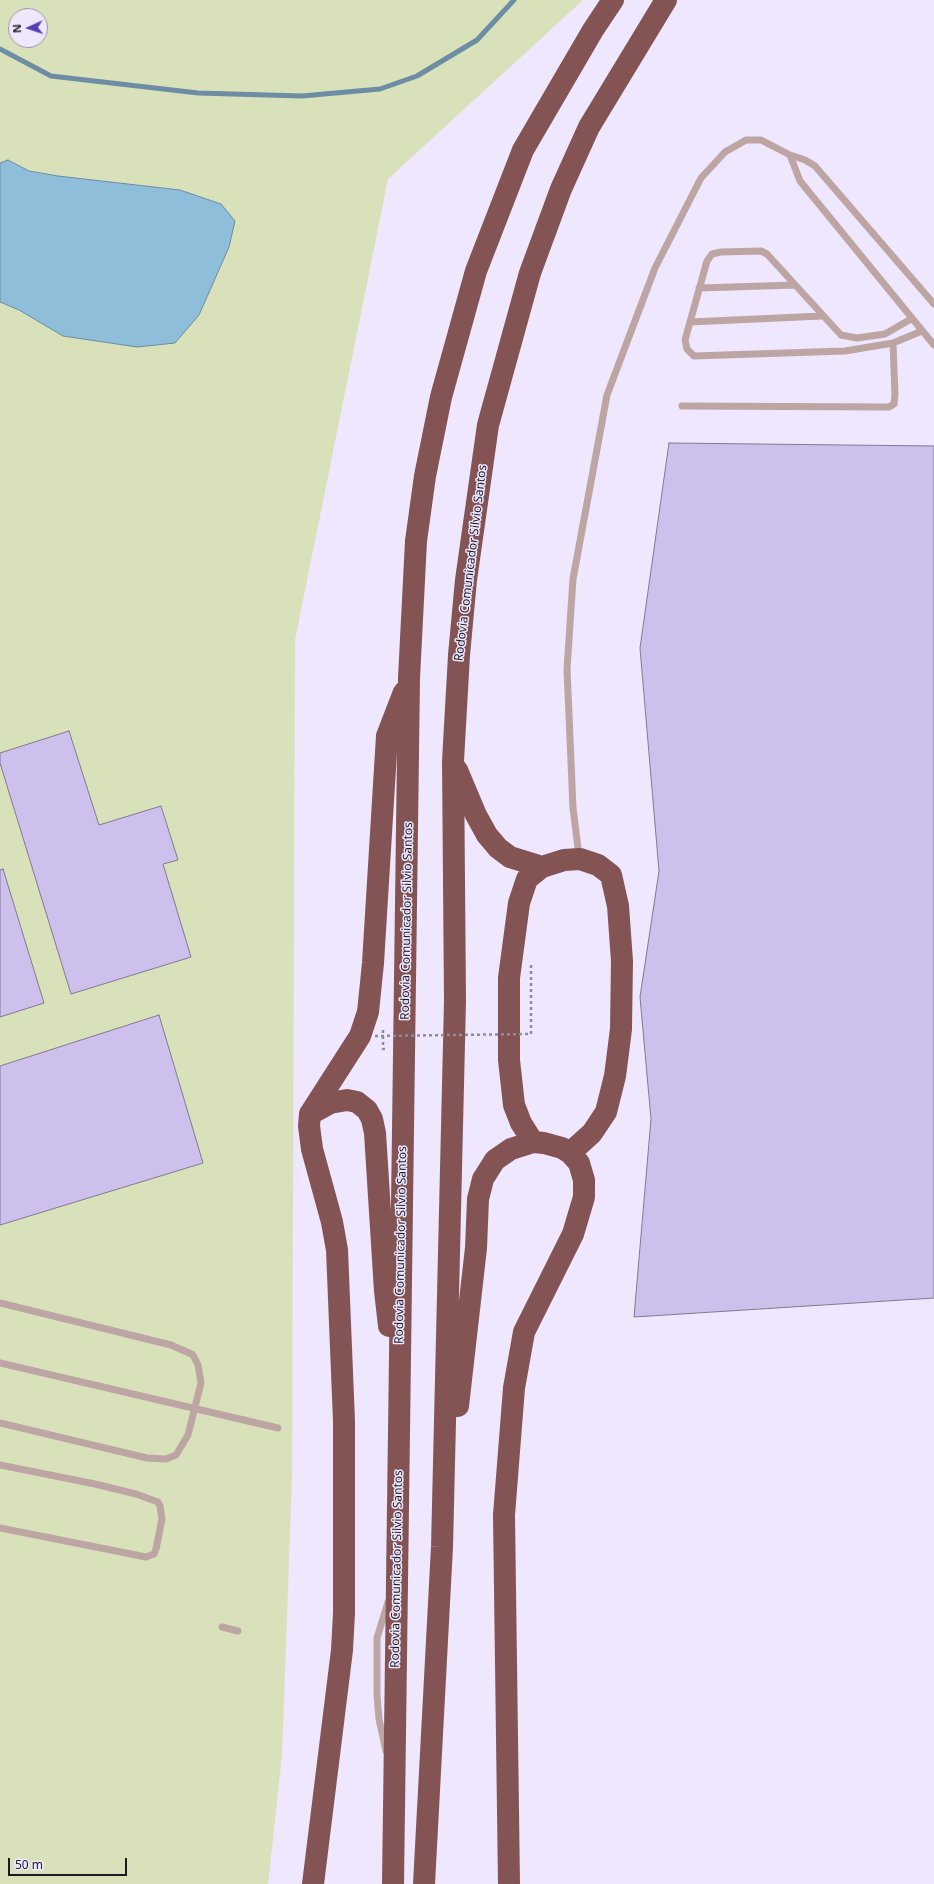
<!DOCTYPE html>
<style>
body{margin:0}
#map{position:relative;width:934px;height:1884px;overflow:hidden;background:#eee7fe;font-family:"Noto Sans",sans-serif}
canvas{display:block}
.north{position:absolute;left:8px;top:8px;width:40px;height:40px;box-sizing:border-box;background:#eee7fe;border:1px solid #9a95a6;border-radius:50%;rotate:267deg;font-size:11px;font-weight:700;line-height:16px;text-align:center;color:#1d1a22}
.north::after{content:'';display:block;margin:auto;width:14px;height:18px;background:#553db5;clip-path:polygon(50% 0,100% 100%,50% 72%,0 100%)}
.scale{position:absolute;left:8px;top:1858px;width:119px;height:18px;box-sizing:border-box;border:2px solid #1d1a22;border-top:0;padding-left:5px;font-size:12px;line-height:14px;white-space:nowrap;color:#1d1a22;-webkit-text-stroke:3px #eee7fe;paint-order:stroke}
</style>
<div id="map">
<canvas width="934" height="1884"></canvas>
<div class="north">N</div>
<div class="scale">50 m</div>
</div>
<script>
const ctx = document.querySelector('canvas').getContext('2d');
ctx.lineJoin = 'round';
function fill(path, color) {
  ctx.fillStyle = color;
  ctx.fill(path, 'evenodd');
}
function toPath(rows) {
  const path = new Path2D();
  for (const r of rows) {
    path.moveTo(r[0], r[1]);
    for (let i = 2; i < r.length; i += 2) path.lineTo(r[i], r[i + 1]);
  }
  return path;
}
function trace(path, color, width, dash) {
  ctx.strokeStyle = color;
  ctx.lineWidth = width;
  ctx.lineCap = dash ? 'butt' : 'round';
  ctx.setLineDash(dash || []);
  ctx.stroke(path);
}
function label(font, color, halo, rows, align = 'center') {
  ctx.font = font + ' "Noto Sans",sans-serif';
  ctx.lineWidth = 3;
  ctx.setLineDash([]);
  ctx.textBaseline = 'middle';
  ctx.strokeStyle = halo;
  ctx.fillStyle = color;
  for (const [text, x, y, turn = 0] of rows) {
    ctx.save();
    ctx.translate(x, y);
    ctx.rotate((+turn || 0) * Math.PI / 180);
    ctx.textAlign = isNaN(turn) ? turn : align;
    if (halo) ctx.strokeText(text, 0, 0);
    ctx.fillText(text, 0, 0);
    ctx.restore();
  }
}
const green = toPath([
 [0,0,583,0,388,179,295,640,292,1477,282,1756,268,1884,0,1884],
 [16,16,40,16,40,40,16,40]
]);
const water = toPath([
 [8,160,29,171,58,176,180,190,221,204,235,221,229,247,199,315,175,343,137,347,63,336,19,310,0,302,0,163,8,160]
]);
const stream = toPath([
 [0,49,51,76,198,93,302,96,380,89,417,76,477,40,514,0]
]);
const building = toPath([
 [669,443,934,446,934,1298,634,1317,651,1119,640,997,659,871,640,648,669,443],
 [69,731,99,825,161,806,178,860,163,864,191,957,71,994,0,763,0,753,69,731],
 [3,869,44,1003,0,1017,0,870,3,869],
 [159,1015,203,1163,0,1225,0,1066,159,1015]
]);
const path = toPath([
 [383,1030,383,1049,385,1049],
 [531,1034,531,963]
]);
const service = toPath([
 [790,155,800,181,934,345],
 [699,288,795,285],
 [911,319,885,334,857,338,841,335,767,254,761,251,721,252,712,254,707,261,685,340,687,349,694,356,845,351,893,343,922,331],
 [690,322,822,316],
 [682,406,889,407,894,404,895,395,893,343],
 [579,856,573,808,567,669,573,579,607,395,655,268,701,178,725,152,746,140,761,140,790,155,805,160,815,166,934,304],
 [0,1303,171,1345,187,1352,193,1355,198,1365,201,1383,188,1435,176,1455,166,1459,147,1458,0,1423],
 [0,1363,278,1428],
 [0,1465,95,1484,136,1494,158,1502,160,1506,162,1519,156,1549,154,1554,146,1557,0,1528],
 [222,1627,238,1631],
 [386,1751,379,1719,377,1695,377,1638,388,1602]
]);
const motorway = toPath([
 [457,770,476,815,487,835,498,848,510,857,542,867],
 [310,1114,330,1103,347,1100,357,1102,367,1110,372,1119,375,1133,385,1291,389,1326],
 [533,1142,521,1123,514,1105,509,1060,509,978,519,903,527,879,542,867,564,860,580,859,598,865,611,875,618,906,622,961,621,1029,615,1076,606,1112,592,1133,570,1153],
 [458,1406,476,1248,478,1199,483,1179,495,1160,511,1149,533,1142,544,1143,562,1148,570,1153,579,1163,584,1180,584,1197,573,1234,524,1332,514,1388,504,1515,509,1884],
 [313,1884,342,1650,344,1613,344,1421,337,1250,332,1222,312,1149,309,1126,310,1114,360,1036,368,1012,373,963,387,736,404,692],
 [393,1884,409,678,416,541,425,476,441,397,476,271,523,150,593,30,613,0],
 [424,1884,442,1547,455,1001,453,761,459,655,466,580,488,425,530,273,561,189,589,127,666,0]
]);
const pathBridge = toPath([
 [375,1036,531,1034]
]);
const streetNames = [
 ["Rodovia Comunicador Silvio Santos",471,563,-83],
 ["Rodovia Comunicador Silvio Santos",407,921,-89],
 ["Rodovia Comunicador Silvio Santos",401,1245,-89],
 ["Rodovia Comunicador Silvio Santos",397,1569,-89]
];
fill(green, '#d9e1ba');
fill(water, '#8ebeda');
trace(water, '#6c8da3', 1);
trace(stream, '#6c8da3', 5);
fill(building, '#cec0ed');
trace(building, '#817a8f', 1);
trace(path, '#918c9c', 2.5, [3, 3]);
trace(service, '#bda5a4', 7);
trace(motorway, '#845454', 22);
trace(pathBridge, '#918c9c', 2.5, [3, 3]);
label('12px', '#1d1a22', '#eee7fe', streetNames);
</script>
